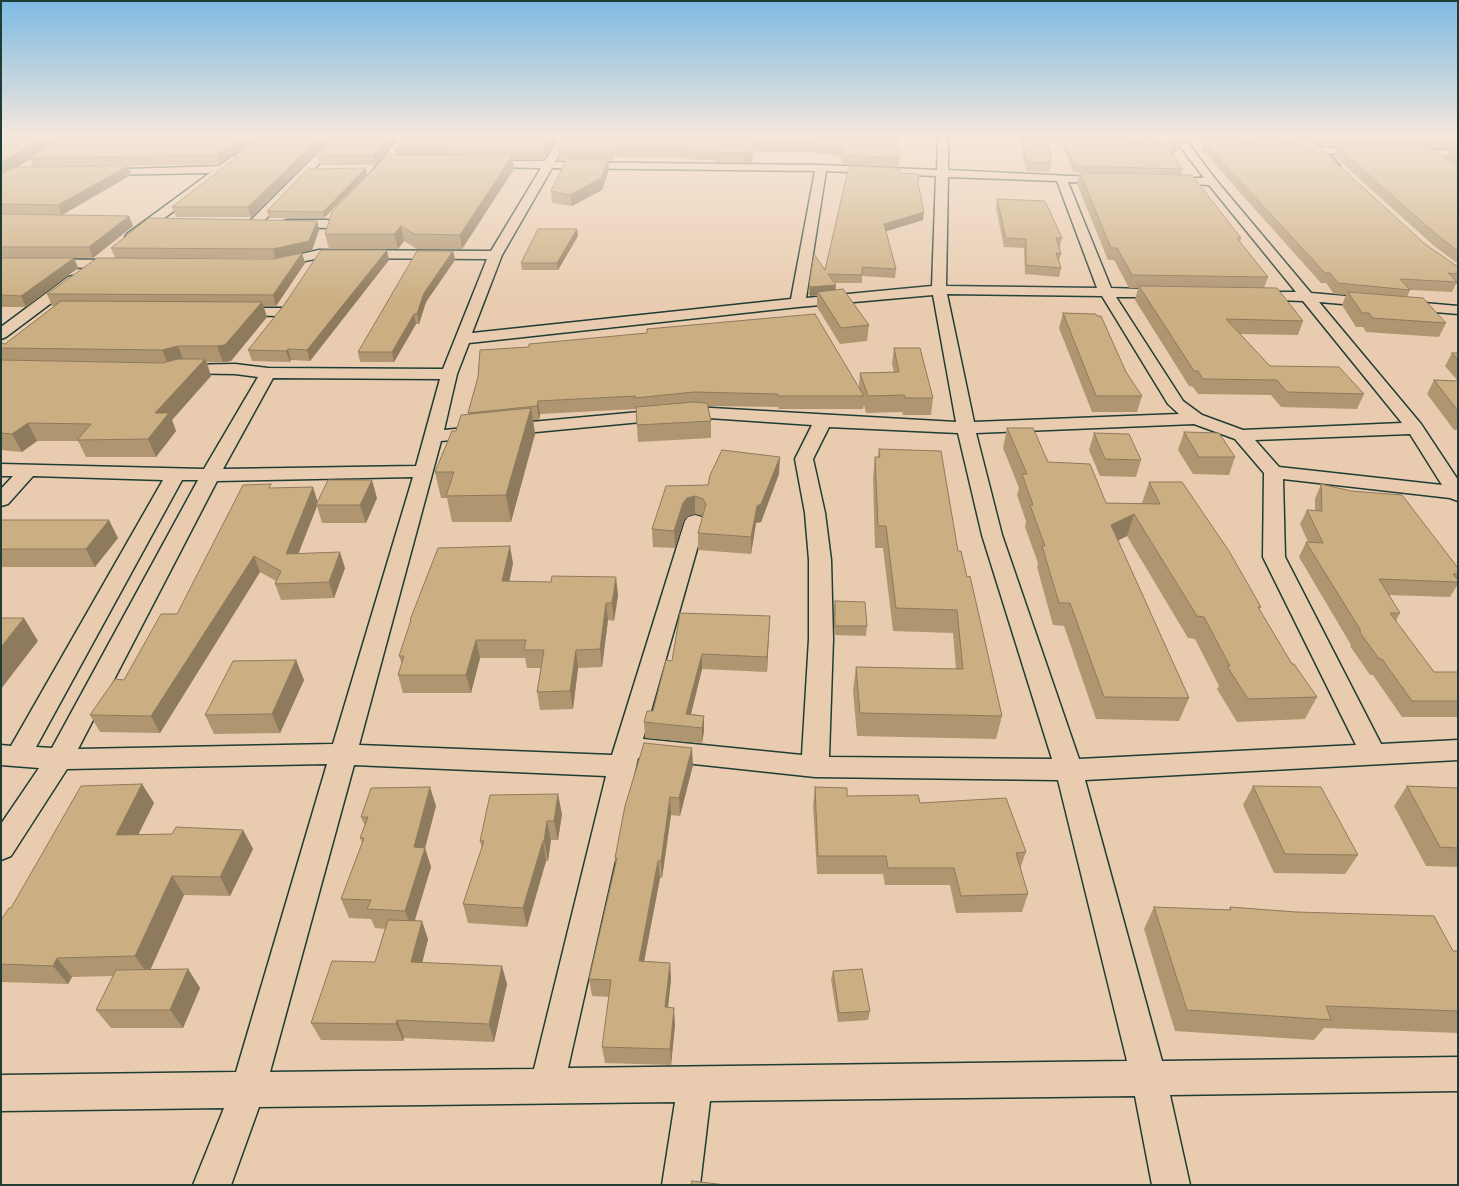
<!DOCTYPE html>
<style>
body{margin:0}
#map{position:relative;width:1459px;height:1186px;overflow:hidden;background:#e9ccb0;font-family:Mynerve,sans-serif}
canvas{display:block}
.frame{position:absolute;inset:0;border:2px solid #1f3d34;pointer-events:none}
</style>
<div id="map">
<canvas width="1459" height="1186"></canvas>
<div class="frame"></div>
</div>
<script>
const ctx = document.querySelector('canvas').getContext('2d');
ctx.lineJoin = 'round';
function toPath(rows) {
  const path = new Path2D();
  for (const r of rows) {
    path.moveTo(r[0], r[1]);
    for (let i = 2; i < r.length; i += 2) path.lineTo(r[i], r[i + 1]);
  }
  return path;
}
function trace(path, color, width, dash) {
  ctx.strokeStyle = color;
  ctx.lineWidth = width;
  ctx.lineCap = dash ? 'butt' : 'round';
  ctx.setLineDash(dash || []);
  ctx.stroke(path);
}
function fill(path, color) {
  ctx.fillStyle = color;
  ctx.fill(path, 'evenodd');
}
const minor = toPath([
 [65,136,78,136,1,185,1,177,65,136],
 [262,136,274,136,135,240,127,240,125,237,127,234,210,173,101,175,97,174,95,172,97,170,219,166,262,136],
 [335,136,346,136,258,227,250,227,248,224,250,221,335,136],
 [401,136,412,136,377,179,369,179,367,177,369,175,401,136],
 [560,136,570,136,555,162,821,165,937,170,938,136,948,136,948,170,1112,178,1114,180,1108,183,1068,182,1111,288,1172,290,1174,293,1172,296,1167,297,1116,297,1183,401,1202,415,1243,430,1402,423,1303,301,1250,299,1248,296,1250,293,1255,292,1296,292,1209,185,1163,183,1161,181,1167,178,1204,178,1179,145,1180,143,1188,143,1216,180,1311,293,1458,306,1458,314,1319,302,1421,424,1458,480,1458,501,1450,498,1283,479,1285,557,1381,744,1458,740,1458,760,1085,780,1162,1061,1458,1057,1458,1091,1170,1095,1190,1185,1152,1185,1135,1096,710,1101,700,1185,662,1185,675,1102,259,1107,231,1185,193,1185,224,1108,1,1111,1,1075,236,1072,327,764,67,769,11,856,1,860,1,824,39,768,1,765,1,745,11,746,163,480,33,476,8,504,1,506,1,489,13,476,1,476,1,464,204,469,258,377,235,374,174,373,172,370,174,367,180,365,235,364,268,368,443,369,487,259,319,258,274,268,269,267,267,264,269,261,319,250,491,251,541,168,483,167,478,164,483,161,545,161,560,136],
 [552,168,815,171,791,299,472,333,502,255,552,168],
 [826,171,936,176,932,286,806,298,826,171],
 [948,177,1057,181,1097,288,946,286,948,177],
 [947,294,1102,296,1168,404,1179,414,974,422,947,294],
 [933,295,956,422,694,407,444,430,457,374,469,343,798,307,933,295],
 [273,378,440,379,416,466,223,469,273,378],
 [694,417,812,425,795,459,805,513,809,560,809,639,802,755,643,739,705,521,702,517,695,515,688,517,685,521,612,755,359,745,441,441,694,417],
 [1194,424,1235,439,1264,473,1263,557,1356,745,1079,759,1002,535,976,433,1194,424],
 [829,427,958,433,982,535,1052,759,829,757,833,639,831,560,825,513,813,459,829,427],
 [1410,434,1442,485,1279,467,1255,440,1410,434],
 [413,477,333,744,78,749,217,481,413,477],
 [182,480,198,480,52,748,36,747,182,480],
 [638,758,815,777,1058,780,1127,1061,568,1068,638,758],
 [354,765,606,776,534,1069,270,1072,354,765],
 [1031,136,1093,136,1096,139,1091,142,1036,139,1031,136],
 [1297,147,1364,149,1369,152,1364,155,1293,152,1292,150,1297,147],
 [1407,150,1458,150,1458,156,1403,155,1402,153,1403,151,1407,150],
 [288,220,328,220,334,224,328,228,284,227,282,224,284,221,288,220],
 [1,259,118,260,123,261,125,264,123,267,118,268,1,267,1,259],
 [73,276,78,277,80,280,78,283,6,337,1,339,1,327,68,277,73,276],
 [236,308,281,308,286,309,288,312,286,315,281,316,231,315,229,312,231,309,236,308]
]);
const tertiary = toPath([
 [1289,136,1302,136,1324,149,1340,166,1335,169,1331,168,1316,153,1289,136]
]);
const wall = toPath([
 [1,136,62,136,10,170,34,167,30,158,63,136,259,136,220,164,110,166,128,166,131,175,62,215,1,214],
 [261,136,333,136,251,217,176,217,172,207,235,158,234,157],
 [399,136,376,165,320,165,317,156],
 [558,136,545,159,512,159,514,169,462,249,417,249,404,241,398,249,329,249,325,234,396,155,395,149],
 [898,136,899,158,898,167,842,164,841,157,820,153,753,151,752,162,745,163,715,162,715,160,689,160,689,158,613,157,612,161,608,161,609,170,602,190,572,206,552,203,551,191,566,159,559,159,558,150],
 [1019,136,1049,136,1051,163,1050,172,1026,171],
 [1062,136,1179,148,1172,155,1183,169,1181,175,1241,238,1240,242,1268,277,1264,288,1303,321,1298,335,1240,334,1270,366,1364,394,1357,409,1281,407,1271,395,1198,394,1193,387,1189,386,1135,300,1138,288,1129,288,1114,260,1108,260,1077,184,1080,173,1098,173,1073,172,1061,142],
 [1136,136,1303,136,1304,137,1301,145],
 [1305,136,1458,136,1458,165,1446,158,1450,149,1457,149,1323,147],
 [1203,141,1425,244,1458,267,1458,284,1456,284,1452,292,1410,290,1407,297,1446,323,1439,337,1366,332,1363,327,1356,327,1342,305,1346,295,1334,294,1326,283,1321,283,1201,149],
 [1337,147,1458,165,1458,264,1433,245,1334,156],
 [366,168,367,175,324,218,269,218,267,211],
 [899,173,918,183,923,220,886,231,896,269,895,278,862,276,862,283,834,283,835,290,869,325,867,341,840,344,817,307,817,295,810,296,808,293,809,285,825,270],
 [997,199,1062,238,1060,247,1059,247,1061,254,1059,262,1061,268,1059,277,1025,274,1024,248,1004,247,996,208],
 [1,214,129,216,133,226,93,258,54,258,74,258,78,268,26,307,1,307],
 [317,221,319,230,312,250,282,257,302,253,305,263,276,306,263,306,267,317,231,361,223,362,207,362,211,376,172,420,176,431,156,457,86,457,78,441,37,441,22,452,1,450,1,343,5,344,55,306,52,306,47,294,275,258,115,258,111,248],
 [577,229,578,236,558,270,522,270,521,263],
 [453,251,455,260,426,302,419,324,416,324,394,362,360,362,358,352],
 [389,260,310,361,291,360,290,362,252,361,248,350],
 [1063,313,1097,316,1126,372,1142,396,1137,412,1092,412,1059,328],
 [894,348,933,398,931,415,903,415,902,412,866,413,864,405,863,409,778,409,778,407,708,406,711,421,711,438,638,442,636,409,540,414,539,420,533,420,535,434,511,522,452,522,447,498,441,498,435,472,468,414,468,413,478,377,859,386,860,373,894,372,892,364],
 [1452,353,1458,353,1458,430,1454,430,1427,394,1434,380,1458,381,1445,366],
 [1007,428,1048,462,1106,503,1142,503,1149,482,1261,607,1259,610,1292,664,1317,697,1305,719,1237,722,1217,689,1219,686,1195,639,1188,638,1127,536,1118,540,1189,698,1179,721,1096,719,1064,626,1053,625,1037,567,1038,563,1025,527,1026,521,1017,495,1019,488,1003,448],
 [1184,432,1235,457,1229,475,1193,474,1178,450],
 [1094,433,1141,460,1136,477,1100,476,1089,450],
 [879,449,958,551,967,577,1002,716,996,739,857,736,853,690,856,667,956,669,953,633,893,631,883,548,875,548,873,478,875,457,878,457],
 [779,474,761,522,756,523,751,554,698,550,698,533,703,516,695,514,688,516,684,520,675,548,653,547,652,529,708,485],
 [1321,484,1458,568,1458,584,1450,597,1389,595,1400,613,1396,621,1434,672,1458,672,1458,717,1402,717,1373,675,1370,675,1350,646,1351,645,1299,557,1306,542,1308,542,1300,524,1307,510,1315,511,1315,499],
 [272,488,318,502,377,498,366,523,322,523,317,506,298,554,345,568,334,598,281,600,275,584,276,581,260,572,160,733,100,732,90,715,124,680,177,614],
 [1,520,118,538,95,567,1,567],
 [513,563,509,581,618,595,614,621,608,620,602,667,578,668,573,709,540,710,537,692,541,668,527,668,525,658,480,658,471,693,403,693,398,675,402,664,399,656,410,623,410,620],
 [835,601,867,626,866,636,834,635,834,610],
 [770,616,767,672,702,669,691,714,704,716,704,731,702,743,645,738,644,722,653,711,672,661],
 [296,660,304,680,280,733,214,734,205,715],
 [693,765,680,816,671,815,662,878,660,878,644,961,670,963,671,980,668,1008,675,1025,671,1065,605,1063,602,1047,609,997,592,996,589,979,616,866,615,858],
 [142,784,154,803,138,835,172,834,243,830,253,849,230,896,184,895,150,970,188,969,200,988,183,1028,111,1028,96,1010,113,976,72,977,68,984,2,982,1,980,1,920,11,908],
 [1253,786,1358,855,1345,874,1274,873,1243,805],
 [1407,786,1458,788,1458,867,1426,866,1394,806],
 [815,787,847,796,920,803,1026,852,1020,869,1028,894,1022,912,956,913,950,885,885,885,883,874,817,874,813,805],
 [436,806,425,848,431,867,414,921,428,939,422,963,507,984,494,1042,404,1038,403,1041,321,1040,311,1023,375,962,385,929,375,928,371,919,349,918,341,899,362,843,360,838,365,826,361,817],
 [562,814,558,840,551,840,548,861,546,861,527,927,468,923,463,904,482,849,480,841],
 [1154,907,1229,910,1230,907,1453,951,1458,951,1458,1033,1324,1028,1314,1040,1175,1031,1144,929],
 [833,971,870,1011,868,1020,838,1022,831,980]
]);
const shadedWall = toPath([
 [44,136,62,136,1,175,1,163],
 [244,136,259,136,220,164,217,155],
 [322,136,333,136,251,217,248,207],
 [390,136,399,136,376,165,374,155],
 [552,136,558,136,545,159,544,150],
 [753,142,752,162,745,163,745,153],
 [1181,142,1179,148,1168,159,1170,152],
 [613,148,613,157,612,161,611,152],
 [512,156,514,169,462,249,460,235],
 [608,159,609,170,602,190,572,206,570,195],
 [128,166,131,175,62,215,58,205],
 [366,168,367,175,324,218,323,212],
 [924,212,923,220,884,232,884,224],
 [129,216,133,226,93,258,89,247],
 [317,221,319,230,312,250,276,258,273,249],
 [401,226,404,241,398,249,394,234],
 [577,229,578,236,558,270,557,263],
 [387,250,389,260,310,361,307,350],
 [453,251,455,260,426,302,419,324,417,314,424,293],
 [302,253,305,263,276,306,273,295],
 [74,258,78,268,26,307,21,296],
 [836,285,835,294,818,292,817,295,810,296,810,287],
 [262,302,267,317,231,361,223,362,217,346],
 [414,314,416,324,394,362,392,352],
 [178,346,184,362,169,366,162,350],
 [288,349,291,360,290,362,286,351],
 [205,359,211,376,172,420,176,431,156,457,148,439,155,413],
 [538,401,540,414,539,420,537,406],
 [531,408,535,434,511,522,506,495],
 [28,423,37,441,22,452,12,434],
 [780,457,779,474,761,522,756,523,751,554,751,537,757,506],
 [372,480,377,498,366,523,360,505],
 [313,487,318,503,316,505,317,506,292,570,286,554],
 [695,496,695,514,688,516,684,520,675,548,674,531,683,503,687,498],
 [1134,514,1127,536,1105,547,1111,525],
 [109,520,118,538,95,567,86,549],
 [510,546,513,563,506,599,502,581],
 [340,552,345,568,334,598,329,582],
 [254,556,260,572,160,733,151,716],
 [616,577,618,595,614,621,612,603],
 [606,603,608,620,602,667,600,649],
 [770,616,769,632,767,672,767,657],
 [24,618,38,641,1,689,1,647],
 [476,640,480,658,471,693,466,675],
 [576,650,578,668,573,709,570,691],
 [702,654,702,669,688,726,686,714],
 [296,660,304,680,280,733,272,714],
 [704,716,704,731,702,743,702,728],
 [692,748,693,765,680,816,679,798],
 [142,784,154,803,128,855,116,835],
 [430,787,436,806,425,848,431,867,412,930,405,911,414,847],
 [558,794,562,814,558,840,554,821],
 [670,797,671,815,662,878,661,861],
 [547,821,551,840,548,861,544,841],
 [243,830,253,849,230,896,220,877],
 [543,841,546,861,527,927,523,908],
 [658,861,660,878,641,978,639,961],
 [172,876,184,895,148,975,135,956],
 [422,921,428,939,418,980,411,962],
 [57,958,72,977,68,984,53,966],
 [670,963,671,980,666,1024,665,1007],
 [502,966,507,984,494,1042,489,1024],
 [188,969,200,988,183,1028,170,1010],
 [674,1008,675,1025,671,1065,670,1049],
 [397,1020,404,1038,403,1041,396,1024]
]);
const building = toPath([
 [1,136,44,136,1,163,1,136],
 [63,136,244,136,217,155,30,158,63,136],
 [261,136,322,136,248,207,172,207,237,157,234,157,235,155,261,136],
 [337,136,390,136,374,155,317,156,337,136],
 [405,136,552,136,544,150,395,149,405,136],
 [565,136,898,136,899,158,842,155,842,148,820,144,753,142,752,152,745,153,715,153,715,151,689,151,690,149,613,148,611,152,558,150,565,136],
 [1022,136,1049,136,1051,163,1027,162,1022,136],
 [1062,136,1181,142,1170,152,1183,169,1074,166,1062,136],
 [1287,136,1303,136,1304,137,1287,136],
 [1322,136,1458,136,1458,141,1326,138,1322,136],
 [1203,141,1319,147,1425,244,1458,267,1458,274,1448,273,1457,282,1400,279,1410,290,1338,283,1330,273,1325,273,1203,141],
 [1337,147,1430,149,1458,165,1458,251,1437,235,1337,147],
 [1450,149,1458,149,1458,154,1450,149],
 [387,155,512,156,460,235,414,234,401,226,394,234,325,234,332,212,387,155],
 [567,159,608,159,601,178,570,195,551,191,567,159],
 [128,166,58,205,1,204,1,174,15,167,128,166],
 [849,166,899,168,899,173,919,174,918,183,924,212,884,224,896,269,862,267,862,275,828,274,836,285,810,287,809,285,814,254,825,270,849,166],
 [366,168,323,212,267,211,308,169,366,168],
 [1080,173,1192,175,1241,238,1237,238,1268,277,1132,275,1117,248,1111,248,1080,173],
 [997,199,1045,201,1062,238,1056,238,1061,254,1056,253,1061,268,1026,265,1026,239,1006,238,997,199],
 [1,214,129,216,89,247,1,247,1,214],
 [149,218,317,221,309,241,273,249,111,248,149,218],
 [538,229,577,229,557,263,521,263,538,229],
 [321,250,387,250,307,350,288,349,286,351,248,350,284,305,321,250],
 [417,251,453,251,424,293,417,314,414,314,392,352,358,352,417,251],
 [302,253,273,295,47,294,97,258,273,259,302,253],
 [1,258,74,258,21,296,1,295,1,258],
 [1139,286,1277,288,1303,321,1226,319,1270,366,1339,367,1364,394,1287,392,1277,380,1203,379,1198,371,1194,371,1139,286],
 [843,289,869,325,841,328,818,292,843,289],
 [1348,292,1423,298,1446,323,1372,318,1369,313,1362,313,1348,292],
 [61,301,262,302,225,345,217,346,178,346,162,350,1,348,1,343,5,344,61,301],
 [1063,313,1096,314,1097,316,1101,316,1126,372,1142,396,1096,396,1063,313],
 [815,314,864,396,778,396,778,394,694,392,635,398,635,396,538,401,537,406,468,413,478,377,480,350,529,347,529,344,647,333,647,329,815,314],
 [894,348,920,348,933,398,905,398,904,395,868,396,860,373,899,372,894,348],
 [1452,353,1458,353,1458,360,1452,353],
 [178,359,205,359,155,413,169,413,148,439,77,440,91,424,28,423,12,434,1,433,1,360,162,363,178,359],
 [1434,380,1458,381,1458,411,1434,380],
 [694,402,707,403,711,421,637,425,636,407,694,402],
 [531,408,506,495,446,496,454,472,435,472,452,431,456,431,461,415,531,408],
 [1007,428,1033,428,1048,462,1090,464,1106,503,1160,504,1149,482,1182,482,1229,551,1261,607,1258,607,1292,664,1294,664,1317,697,1248,699,1227,666,1230,666,1204,617,1197,616,1134,514,1111,525,1189,698,1104,697,1070,603,1059,603,1042,546,1045,546,1030,505,1033,505,1022,474,1027,474,1007,428],
 [1184,432,1219,433,1235,457,1199,457,1184,432],
 [1094,433,1129,434,1141,460,1105,459,1094,433],
 [879,449,941,451,958,551,961,551,967,577,970,576,1002,716,860,713,856,667,963,669,957,610,896,608,886,526,878,526,875,457,880,457,879,449],
 [722,450,780,457,761,504,757,506,751,537,698,533,706,504,703,499,695,496,687,498,683,503,674,531,652,529,666,486,708,485,710,475,722,450],
 [328,480,372,480,360,505,316,505,328,480],
 [271,484,269,488,313,487,286,554,340,552,329,582,275,584,281,571,254,556,151,716,90,715,115,679,124,680,161,614,177,614,243,485,271,484],
 [1321,484,1351,491,1402,495,1458,568,1458,574,1453,574,1458,580,1458,582,1379,579,1400,613,1390,613,1434,672,1458,672,1458,701,1412,701,1382,659,1379,659,1359,631,1361,631,1306,542,1323,543,1307,510,1322,511,1321,484],
 [1,520,109,520,86,549,1,549,1,520],
 [510,546,502,581,551,582,552,576,616,577,612,603,606,603,600,649,576,650,570,691,537,692,544,650,524,650,526,640,476,640,466,675,398,675,404,656,399,656,411,620,410,620,438,548,510,546],
 [835,601,865,602,867,626,835,626,835,601],
 [680,613,770,616,767,657,702,654,686,714,704,716,702,728,644,722,647,711,653,711,666,660,672,661,680,613],
 [1,618,24,618,1,647,1,618],
 [296,660,272,714,205,715,233,661,296,660],
 [644,743,692,748,679,798,670,797,661,861,658,861,639,961,670,963,665,1007,674,1008,670,1049,602,1047,611,980,589,979,617,858,615,858,625,806,644,743],
 [142,784,116,835,172,834,176,827,243,830,220,877,172,876,135,956,57,958,53,966,1,964,1,920,9,908,11,908,81,786,142,784],
 [1253,786,1321,787,1358,855,1285,854,1253,786],
 [1407,786,1458,788,1458,848,1440,847,1407,786],
 [430,787,414,847,425,848,405,911,367,909,371,900,341,899,364,838,360,838,368,817,361,817,371,788,430,787],
 [815,787,847,788,847,796,918,795,920,803,1006,798,1026,852,1016,853,1028,894,961,896,954,868,888,868,886,856,818,856,815,787],
 [558,794,554,821,547,821,544,841,543,841,523,908,463,904,484,841,480,841,490,795,558,794],
 [1154,907,1231,910,1230,907,1296,912,1434,916,1453,951,1458,951,1458,1011,1326,1006,1331,1020,1187,1010,1154,907],
 [388,920,422,921,411,962,502,966,489,1024,397,1020,396,1024,311,1023,332,961,375,962,388,920],
 [188,969,170,1010,96,1010,116,970,188,969],
 [862,969,870,1011,839,1013,833,971,862,969],
 [692,1181,726,1185,691,1185,692,1181]
]);
trace(minor, '#1f3d34', 3);
trace(tertiary, '#1f3d34', 3);
fill(minor, '#e9ccb0');
fill(tertiary, '#e9ccb0');
fill(wall, '#af9671');
fill(shadedWall, '#8e7a5c');
fill(building, '#cbaf83');
trace(building, '#8e7a5c', 1);
const sky = ctx.createLinearGradient(0, 0, 0, 302);
sky.addColorStop(0, '#7dbae4');
sky.addColorStop(0.45, '#f5e8db');
sky.addColorStop(1, '#f5e8db00');
ctx.fillStyle = sky;
ctx.fillRect(0, 0, 1459, 302);
</script>
